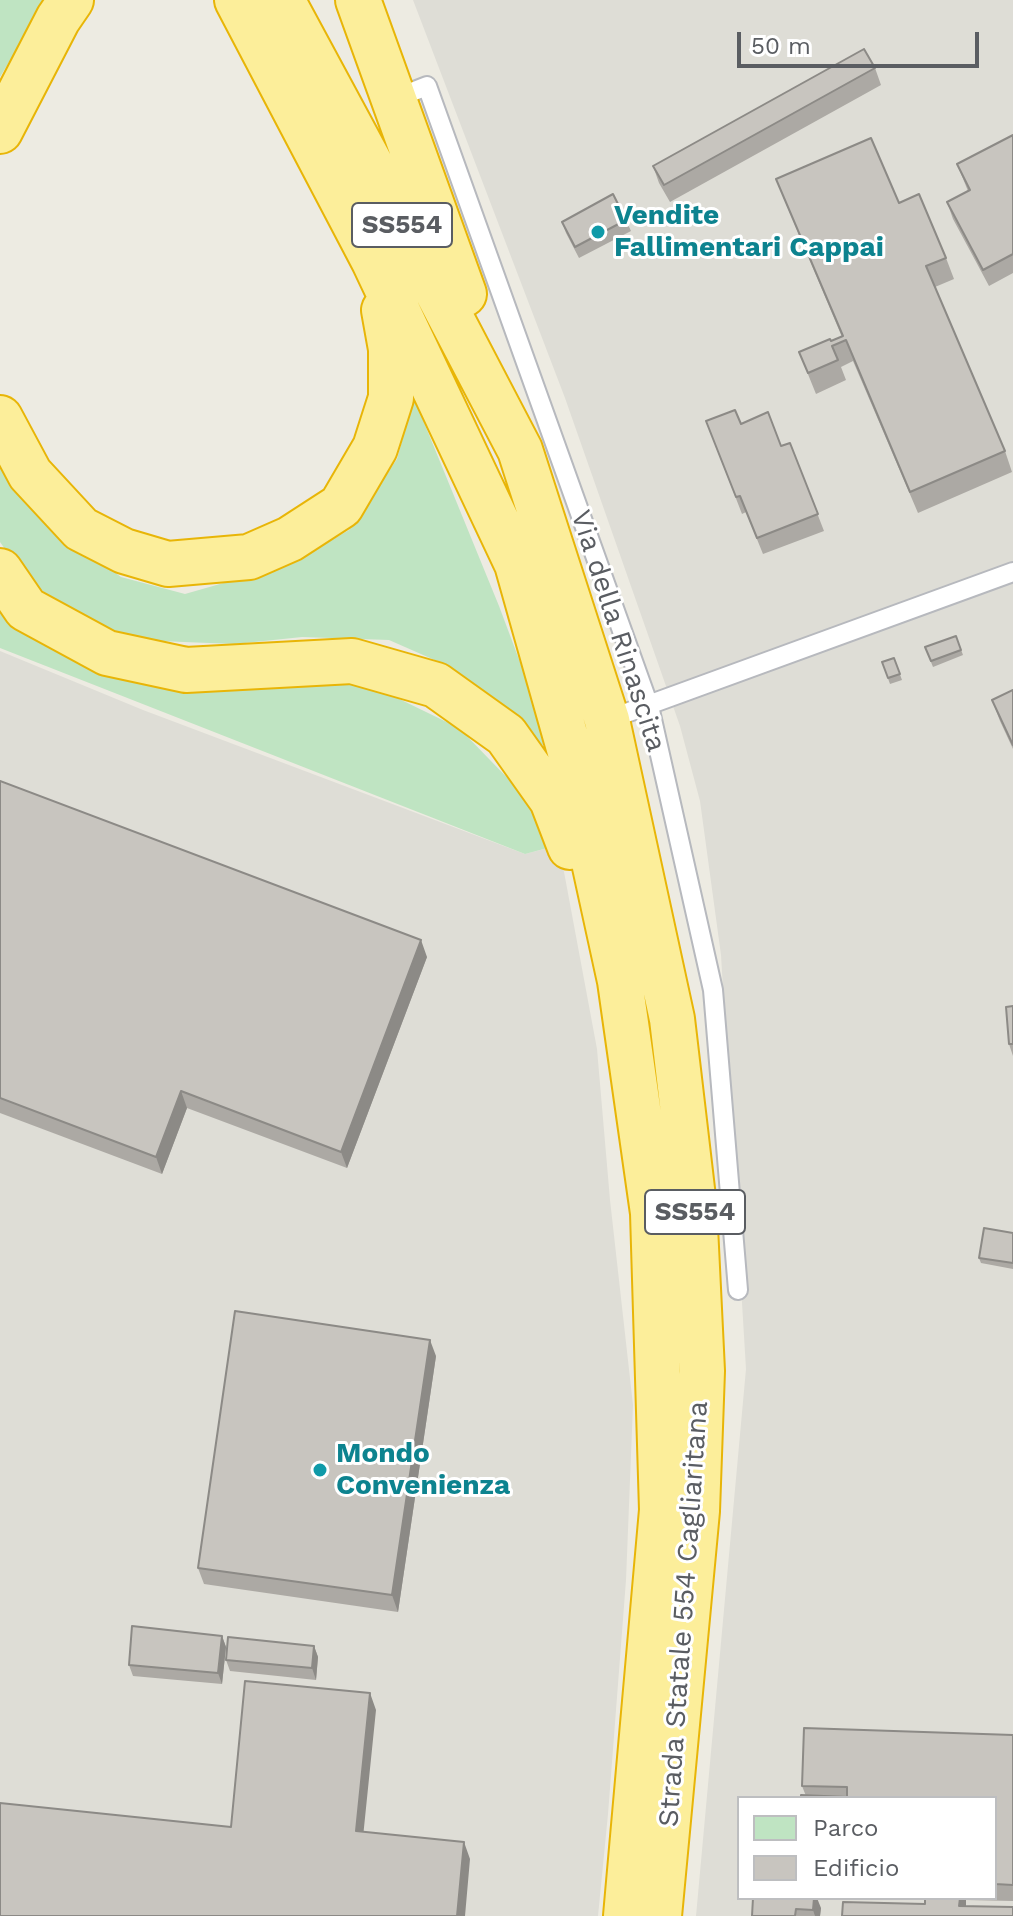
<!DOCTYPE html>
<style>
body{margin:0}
#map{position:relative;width:1013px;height:1916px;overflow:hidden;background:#edebe2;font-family:"Work Sans",sans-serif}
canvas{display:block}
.legend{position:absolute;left:737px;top:1796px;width:260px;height:104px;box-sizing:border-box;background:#fff;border:2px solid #bdbec0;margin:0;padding:10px 14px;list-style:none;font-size:24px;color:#5a5d62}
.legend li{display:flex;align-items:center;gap:16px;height:40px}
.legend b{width:40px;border:2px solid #bdbec0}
.scale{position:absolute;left:737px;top:32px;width:242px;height:36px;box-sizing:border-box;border:4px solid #5a5d62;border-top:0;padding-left:10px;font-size:24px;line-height:28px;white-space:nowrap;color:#5a5d62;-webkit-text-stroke:6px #fff;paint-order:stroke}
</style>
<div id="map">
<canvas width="1013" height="1916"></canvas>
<ul class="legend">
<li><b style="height:22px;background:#bfe4c2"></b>Parco</li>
<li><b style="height:22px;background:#c8c5bf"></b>Edificio</li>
</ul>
<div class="scale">50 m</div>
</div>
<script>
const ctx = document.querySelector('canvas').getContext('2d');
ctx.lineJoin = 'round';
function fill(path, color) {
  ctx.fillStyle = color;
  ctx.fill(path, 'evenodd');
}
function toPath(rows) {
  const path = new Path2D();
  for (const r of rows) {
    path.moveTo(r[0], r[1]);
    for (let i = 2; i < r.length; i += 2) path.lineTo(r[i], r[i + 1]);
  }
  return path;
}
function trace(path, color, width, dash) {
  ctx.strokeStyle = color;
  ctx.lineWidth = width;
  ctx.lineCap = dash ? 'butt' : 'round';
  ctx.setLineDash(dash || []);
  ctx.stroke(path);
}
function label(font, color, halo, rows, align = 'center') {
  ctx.font = font + ' "Work Sans",sans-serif';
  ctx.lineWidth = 6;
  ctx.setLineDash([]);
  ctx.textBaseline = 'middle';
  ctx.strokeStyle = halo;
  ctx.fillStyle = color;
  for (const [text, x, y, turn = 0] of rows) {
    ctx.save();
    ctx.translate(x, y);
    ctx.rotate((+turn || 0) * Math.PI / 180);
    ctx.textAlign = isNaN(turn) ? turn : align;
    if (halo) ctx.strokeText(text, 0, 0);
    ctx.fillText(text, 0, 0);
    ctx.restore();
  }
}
const industrial = toPath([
 [413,0,1013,0,1013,1916,696,1916,746,1369,721,955,700,801,680,726,565,398],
 [739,1798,995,1798,995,1898,739,1898],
 [0,651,143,710,525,854,559,845,597,1049,610,1200,633,1405,626,1580,608,1814,598,1916,0,1916]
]);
const green = toPath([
 [0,0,46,0,0,77],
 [414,398,499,606,550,742,536,748,446,665,389,640,302,637,235,644,133,640,78,619,24,576,0,542,0,463,47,524,121,577,185,594,290,564,349,530,397,459],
 [0,604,59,652,141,679,340,680,389,694,459,728,522,793,551,847,525,854,0,648]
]);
const service = toPath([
 [394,99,427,86,649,706,713,990,738,1290],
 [607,720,1013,572]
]);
const trunk = toPath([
 [237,0,374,261,517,564,570,752,620,981,653,1213,662,1510,626,1916],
 [282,0,371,165,520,450,607,720,672,1019,694,1206,702,1371,697,1511,659,1916],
 [358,0,464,294],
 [0,131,58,19,71,0],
 [0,418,30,474,81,529,124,551,168,564,249,557,290,539,341,506,375,448,391,398,391,349,384,310],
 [0,571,26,609,107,653,186,670,352,661,436,685,506,735,552,800,570,847]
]);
const wall = toPath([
 [875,68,881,85,670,202,659,183,653,166],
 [1013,135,1013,273,989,286,953,219,947,202,968,191,957,164],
 [776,179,899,203,946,258,954,279,935,287,1005,451,1012,472,918,513,853,361,841,367,846,380,816,394,799,352,842,337,784,199],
 [626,220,631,231,579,258,566,233,562,222],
 [706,421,741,424,781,446,790,443,824,531,763,554,746,512,742,514],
 [956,636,963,655,933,667,925,647],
 [894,658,902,680,890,684,882,662],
 [1013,690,1013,749,1000,721,992,700],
 [0,781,427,957,347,1168,187,1108,162,1174,0,1113],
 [1009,1044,1013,1044,1013,1056],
 [1013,1233,1013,1269,981,1263,979,1258],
 [436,1356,398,1612,204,1584,198,1568],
 [222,1636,226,1647,222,1684,133,1676,129,1665],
 [314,1646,318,1657,316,1680,230,1671,226,1660],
 [1013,1735,1013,1901,966,1900,966,1906,925,1904,925,1898,911,1898,995,1898,995,1798,801,1798,806,1796,802,1786],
 [753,1898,821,1908,820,1916,752,1916]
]);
const shadedWall = toPath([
 [421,940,427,957,347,1168,341,1152],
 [181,1091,187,1108,162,1174,156,1157],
 [430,1340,436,1356,398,1612,392,1595],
 [222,1636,226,1647,222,1684,218,1673],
 [314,1646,318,1657,316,1680,312,1668],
 [370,1693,376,1710,362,1847,356,1831],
 [464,1842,470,1859,465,1916,457,1916],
 [814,1898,817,1898,821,1908,820,1916,815,1916,813,1910],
 [960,1898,966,1898,966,1916,959,1906]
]);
const building = toPath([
 [864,49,875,68,664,185,653,166,864,49],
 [1013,135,1013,254,983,270,947,202,970,190,957,164,1013,135],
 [871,138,899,203,919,194,946,258,926,266,1005,451,910,492,846,340,832,346,838,360,808,373,799,352,830,339,831,341,843,336,776,179,871,138],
 [613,194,626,220,575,247,562,222,613,194],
 [735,410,741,424,768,412,781,446,790,443,818,514,757,538,740,496,736,497,706,421,735,410],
 [956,636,961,650,931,661,925,647,956,636],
 [894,658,900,674,888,678,882,662,894,658],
 [1013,690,1013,745,992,700,1013,690],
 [0,781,421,940,341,1152,181,1091,156,1157,0,1098,0,781],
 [1013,1006,1013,1044,1009,1044,1006,1007,1013,1006],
 [984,1228,1013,1233,1013,1263,979,1258,984,1228],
 [235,1311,430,1340,392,1595,198,1568,235,1311],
 [132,1626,222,1636,218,1673,129,1665,132,1626],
 [228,1637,314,1646,312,1668,226,1660,228,1637],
 [245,1681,370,1693,356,1831,464,1842,457,1916,0,1916,0,1803,231,1827,245,1681],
 [804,1728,1013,1735,1013,1885,995,1884,995,1798,801,1798,801,1795,847,1797,847,1787,802,1786,804,1728],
 [753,1898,814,1898,813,1910,796,1909,795,1916,752,1916,753,1898],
 [925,1898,960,1898,959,1906,1013,1907,1013,1916,842,1916,843,1902,925,1904,925,1898]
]);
const markers = [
 [598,232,8,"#0f9aa8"],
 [320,1470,8,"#0f9aa8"]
];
const shields = [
 [402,225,100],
 [695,1212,100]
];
const shieldNames = [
 ["SS554",402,225],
 ["SS554",695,1212]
];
const cultureNames = [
 ["Vendite",614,216],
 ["Fallimentari Cappai",614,248],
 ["Mondo",336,1454],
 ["Convenienza",336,1486]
];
const streetNames = [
 ["Via della Rinascita",618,631,72],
 ["Strada Statale 554 Cagliaritana",684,1614,-86]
];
fill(industrial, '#deddd6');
fill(green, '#bfe4c2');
trace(service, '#b7b9be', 22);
trace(trunk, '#e8b507', 48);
trace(service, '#fff', 18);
trace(trunk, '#fcee9a', 44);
fill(wall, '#aca9a4');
fill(shadedWall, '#8c8a86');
fill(building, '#c8c5bf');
trace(building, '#8c8a86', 2);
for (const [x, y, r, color] of markers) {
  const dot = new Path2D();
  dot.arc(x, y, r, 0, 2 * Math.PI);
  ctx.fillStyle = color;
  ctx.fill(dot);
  trace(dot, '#fff', 3);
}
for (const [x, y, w] of shields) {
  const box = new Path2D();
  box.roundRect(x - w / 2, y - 22, w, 44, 6);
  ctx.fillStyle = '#fff';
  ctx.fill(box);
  trace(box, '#5a5d62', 2);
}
label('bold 26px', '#5a5d62', null, shieldNames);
label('bold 28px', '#0d838f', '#fff', cultureNames, 'left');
label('28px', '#5a5d62', '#fff', streetNames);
</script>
